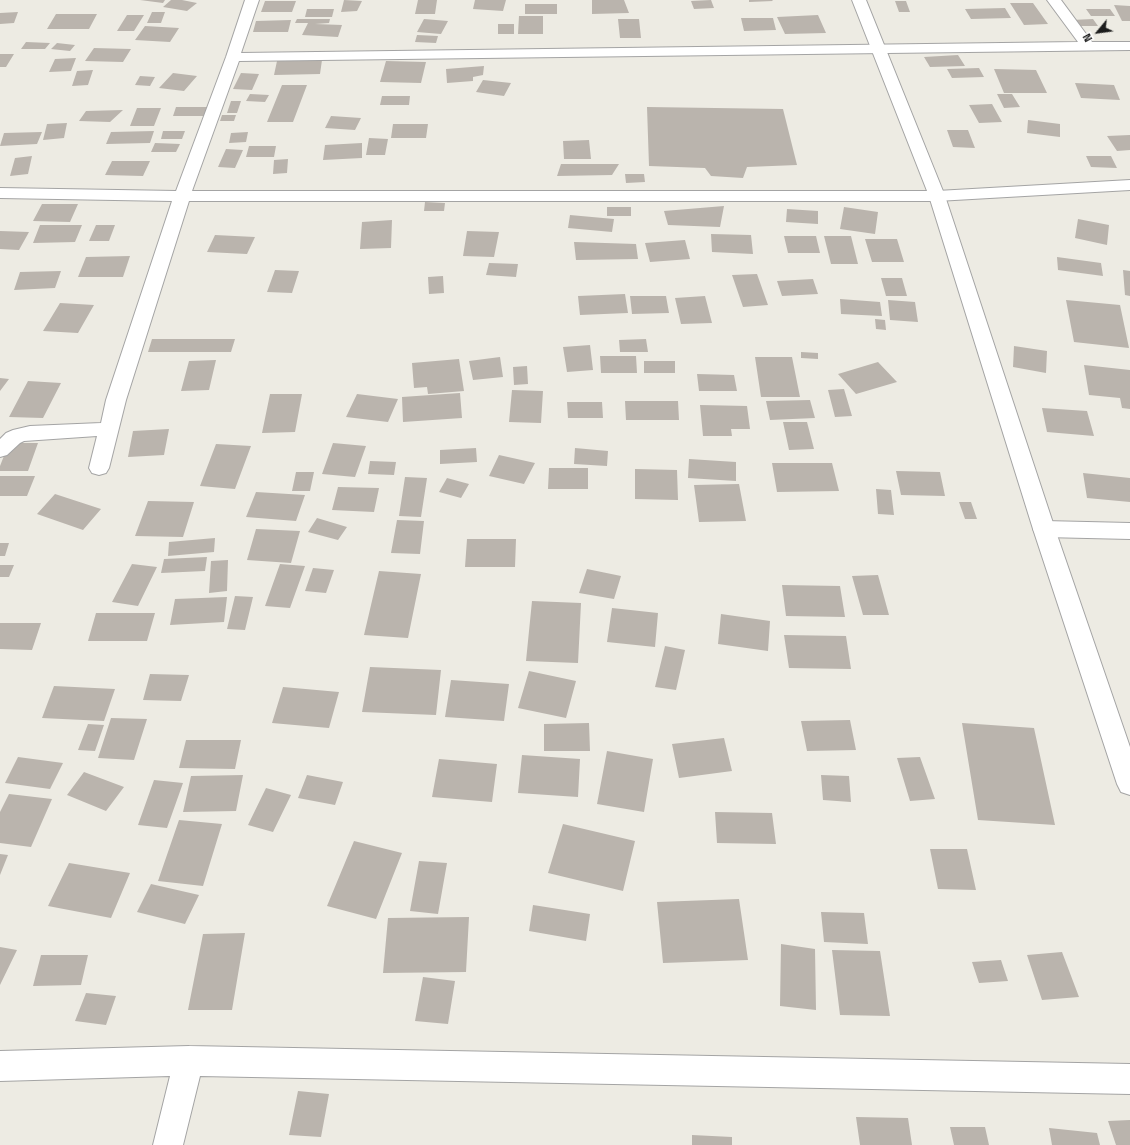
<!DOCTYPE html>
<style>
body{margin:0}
#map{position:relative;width:1130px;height:1145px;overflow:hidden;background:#edebe3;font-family:"Titillium Web",sans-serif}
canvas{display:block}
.north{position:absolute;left:1078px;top:12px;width:40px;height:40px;-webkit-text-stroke:3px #fff;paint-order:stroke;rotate:241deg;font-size:11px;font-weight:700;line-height:16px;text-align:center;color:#1d1d1d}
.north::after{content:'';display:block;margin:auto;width:14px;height:18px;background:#1d1d1d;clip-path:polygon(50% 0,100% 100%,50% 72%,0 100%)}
</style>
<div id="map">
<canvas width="1130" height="1145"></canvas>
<div class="north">N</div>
</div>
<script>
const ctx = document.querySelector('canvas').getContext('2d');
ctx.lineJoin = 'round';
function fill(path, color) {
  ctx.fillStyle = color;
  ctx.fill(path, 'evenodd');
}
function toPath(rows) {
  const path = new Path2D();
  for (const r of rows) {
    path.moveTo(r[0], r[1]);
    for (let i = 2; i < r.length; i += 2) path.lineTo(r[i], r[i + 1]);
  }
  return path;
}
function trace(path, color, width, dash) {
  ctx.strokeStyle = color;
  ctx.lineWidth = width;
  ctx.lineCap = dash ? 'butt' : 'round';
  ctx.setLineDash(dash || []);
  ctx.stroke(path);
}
const building = toPath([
 [140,0,165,0,163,3],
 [171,0,182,0,197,3,187,11,163,7],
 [344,0,362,1,357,11,341,12],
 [418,0,437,0,435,14,415,14],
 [475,0,506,0,503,11,473,9],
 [592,0,624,0,629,13,592,14],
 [711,0,714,8,694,9,691,1],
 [749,0,772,0,773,1,749,2],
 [265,1,296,1,292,12,261,12],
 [895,1,906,1,910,12,899,12],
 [1010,3,1033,3,1048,24,1024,25],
 [525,4,557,4,557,14,525,14],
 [1114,5,1130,6,1130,21,1122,21],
 [1005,8,1011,18,971,19,965,9],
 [307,9,334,9,332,17,305,17],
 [1086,9,1110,9,1115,16,1091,16],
 [18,12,14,23,0,24,0,13],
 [152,12,165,12,161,23,147,23],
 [56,14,97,14,89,29,47,29],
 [127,15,144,15,134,31,117,31],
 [818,15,826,33,785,34,777,17],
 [519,16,543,16,543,34,518,34],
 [741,18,773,18,776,30,744,31],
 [297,19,330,19,329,23,315,24,342,25,338,37,302,35,308,23,295,23],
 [424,19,448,21,441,34,417,32],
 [618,19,639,19,641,38,620,38],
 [1093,19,1098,26,1075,26,1071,20],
 [291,20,288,32,253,32,256,21],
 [498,24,514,24,514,34,498,34],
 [145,26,179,28,170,42,135,40],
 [417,35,438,36,436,43,415,42],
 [26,42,50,43,45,49,21,49],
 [57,43,75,45,70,51,51,49],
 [94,48,131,49,123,62,85,61],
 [0,54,14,54,6,67,0,67],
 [958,55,965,66,930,67,924,57],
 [76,58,71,71,49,72,55,59],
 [322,60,320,74,274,75,277,61],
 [386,61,426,62,421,83,380,82],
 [484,66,483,75,473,77,473,81,447,83,446,69],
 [979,68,984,77,952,78,947,69],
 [994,69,1036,70,1047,93,1004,93],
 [93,70,88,85,72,86,77,71],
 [173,73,197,76,184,91,159,88],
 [241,73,259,74,252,90,233,89],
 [140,76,155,77,150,86,135,85],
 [483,80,511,83,504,96,476,92],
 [1075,83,1114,85,1120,100,1081,98],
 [282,85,307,85,293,122,267,122],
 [250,94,269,95,265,102,246,101],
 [997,94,1012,94,1020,107,1004,108],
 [382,96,410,96,409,105,380,105],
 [231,101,241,101,237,113,227,113],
 [992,104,1002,122,979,123,969,105],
 [176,107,207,107,204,116,173,116],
 [647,107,783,109,797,165,747,167,743,178,711,176,705,168,649,166],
 [137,108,161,108,154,126,130,126],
 [123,110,110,122,79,121,86,111],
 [222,115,236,115,234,121,220,121],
 [331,116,361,118,355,130,325,128],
 [1028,120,1060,124,1060,137,1027,133],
 [67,123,64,138,43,140,47,124],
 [393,124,428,124,426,138,391,138],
 [947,130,968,130,975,148,953,147],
 [154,131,150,143,106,144,111,132],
 [163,131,185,131,182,139,161,139],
 [42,132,37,144,0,146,4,133],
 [248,132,246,142,229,143,231,133],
 [1130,135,1130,150,1117,151,1107,136],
 [369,138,388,139,385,155,366,155],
 [589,140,591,159,564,159,563,141],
 [155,143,180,144,176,152,151,152],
 [362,143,362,158,323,160,325,145],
 [249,146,276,146,274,157,246,157],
 [226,149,243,150,235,168,218,167],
 [32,156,28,174,10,176,15,158],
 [1086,156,1111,156,1117,168,1091,167],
 [288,159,287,173,273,174,274,160],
 [112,161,150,161,143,176,105,175],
 [561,164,619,164,612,175,557,176],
 [625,174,644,174,645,182,626,183],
 [425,202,445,203,444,211,424,211],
 [42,204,78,204,70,222,33,221],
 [724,206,720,227,668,225,664,211],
 [607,207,631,207,631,216,607,216],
 [844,207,878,212,875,234,840,229],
 [787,209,818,211,818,224,786,222],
 [570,215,614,219,612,232,568,228],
 [1078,219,1109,225,1107,245,1075,238],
 [392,220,391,248,360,249,362,222],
 [40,225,82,225,75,242,33,243],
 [96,225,115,225,109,241,89,241],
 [0,231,29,232,19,250,0,249],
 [467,231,499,232,494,257,463,256],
 [711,234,751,235,753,254,712,252],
 [215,235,255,237,247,254,207,252],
 [784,236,816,236,820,253,788,253],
 [824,236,851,236,858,264,831,264],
 [865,239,897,239,904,262,872,262],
 [685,240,690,259,650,262,645,243],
 [574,242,636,244,638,259,576,260],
 [130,256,123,277,78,277,86,257],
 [1057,257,1101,263,1103,276,1058,270],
 [489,263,518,264,516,277,486,275],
 [275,270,299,271,292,293,267,292],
 [1123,270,1130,271,1130,296,1125,295],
 [61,271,55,288,14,290,20,272],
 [757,274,768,305,743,307,732,275],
 [443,276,444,293,429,294,428,277],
 [881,278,902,278,907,296,886,296],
 [813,279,818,294,782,296,777,281],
 [625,294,628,313,580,315,578,296],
 [630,296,666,296,669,313,632,314],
 [705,296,712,323,681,324,675,298],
 [840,299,880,302,882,316,841,314],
 [888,300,915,302,918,322,890,320],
 [1066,300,1120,305,1129,348,1074,342],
 [60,303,94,305,78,333,43,331],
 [875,319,885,320,886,330,876,329],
 [152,339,235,339,231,352,148,352],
 [646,339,648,352,620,352,619,340],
 [590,345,593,370,567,372,563,347],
 [1014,346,1047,351,1046,373,1013,367],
 [801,352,818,353,818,359,801,358],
 [600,356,636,356,637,373,601,373],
 [500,357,503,377,473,380,469,361],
 [755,357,792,357,800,397,761,397],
 [459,359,464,391,428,394,427,387,414,388,412,363],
 [216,360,209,390,181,391,189,361],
 [644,361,675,361,675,373,644,373],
 [878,362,897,382,856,394,838,374],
 [1084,365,1130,370,1130,409,1122,408,1120,398,1089,395],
 [527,366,528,384,514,385,513,367],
 [697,374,734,375,737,391,699,391],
 [0,378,9,379,0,391],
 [28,381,61,383,43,418,9,417],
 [844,389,852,416,835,417,828,390],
 [512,390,543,391,541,423,509,422],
 [460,393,462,418,403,422,402,397],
 [270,394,302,394,295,432,262,433],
 [357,394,398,399,388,422,346,417],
 [810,400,815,418,770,420,766,401],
 [625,401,678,401,679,420,626,420],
 [567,402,602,402,603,418,568,418],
 [700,405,747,406,750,429,731,429,732,436,703,436],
 [1042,408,1087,411,1094,436,1047,432],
 [783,422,807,422,814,449,789,450],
 [169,429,164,455,128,457,133,431],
 [9,443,38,443,28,471,0,471,0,466],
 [333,443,366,446,355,477,322,474],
 [216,444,251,446,235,489,200,486],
 [476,448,477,462,440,464,440,450],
 [575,448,608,451,607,466,574,464],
 [499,455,535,463,524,484,489,476],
 [689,459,736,462,736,481,688,478],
 [370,461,396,462,394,475,368,474],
 [772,463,832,463,839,491,777,492],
 [549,468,588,468,588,489,548,489],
 [635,469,677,470,678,500,635,499],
 [896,471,940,472,945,496,901,495],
 [296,472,314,472,310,491,292,491],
 [1083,473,1130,478,1130,502,1087,498],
 [0,476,35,476,27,496,0,496],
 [405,477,427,478,421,517,399,516],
 [447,478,469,484,461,498,439,492],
 [739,484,746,521,699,522,694,485],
 [338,487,379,488,374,512,332,510],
 [876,489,891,490,894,515,878,514],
 [256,492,305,495,296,521,246,517],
 [55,494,101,509,83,530,37,514],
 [148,501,194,502,183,537,135,536],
 [959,502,971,502,977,519,965,519],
 [317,518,347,527,338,540,308,532],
 [397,520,424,521,420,554,391,553],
 [256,529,300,531,291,563,247,560],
 [215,538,214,552,168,556,169,542],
 [467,539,516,539,515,567,465,567],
 [0,543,9,543,5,556,0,556],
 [207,557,205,571,161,573,164,559],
 [228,560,227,591,209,593,211,561],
 [132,564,157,567,138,606,112,602],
 [280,564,305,566,290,608,265,606],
 [0,565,14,565,9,577,0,577],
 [313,568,334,570,326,593,305,591],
 [587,569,621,576,614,599,579,593],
 [379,571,421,574,408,638,364,635],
 [878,575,889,615,863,615,852,576],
 [782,585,840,586,845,617,786,616],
 [235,596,253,597,245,630,227,629],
 [227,597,224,622,170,625,175,599],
 [532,601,581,603,578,663,526,661],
 [612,608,658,613,655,647,607,642],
 [96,613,155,613,147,641,88,641],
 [721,614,770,621,768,651,718,644],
 [0,623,41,623,32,650,0,649],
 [784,635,846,636,851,669,789,668],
 [665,646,685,650,676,690,655,687],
 [370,667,441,670,436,715,362,712],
 [529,671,576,681,566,718,518,708],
 [150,674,189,675,181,701,143,700],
 [451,680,509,684,504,721,445,717],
 [54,686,115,689,104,721,42,718],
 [283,687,339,692,329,728,272,723],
 [111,718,147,719,134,760,98,758],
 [850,720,856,750,807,751,801,721],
 [589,723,590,751,544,751,544,724],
 [962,723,1034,728,1055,825,978,820],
 [88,724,104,725,95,751,78,750],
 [724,738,732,771,679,778,672,744],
 [186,740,241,740,235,769,179,768],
 [607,751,653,759,644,812,597,804],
 [522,755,580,759,578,797,518,793],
 [18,757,63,763,50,789,5,783],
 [920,757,935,799,910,801,897,758],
 [439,759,497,764,492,802,432,797],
 [84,772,124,787,106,811,67,795],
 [243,775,236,811,183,812,191,776],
 [307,775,343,782,335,805,298,798],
 [821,775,849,776,851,802,823,800],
 [154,780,183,783,167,828,138,825],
 [266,788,291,795,273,832,248,825],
 [9,794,52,799,31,847,0,843,0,812],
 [715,812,772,813,776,844,717,843],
 [179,820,222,824,203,886,158,881],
 [563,824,635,841,623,891,548,873],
 [354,841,402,853,376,919,327,906],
 [930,849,967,849,976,890,938,889],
 [0,854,8,855,0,875],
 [419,861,447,863,438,914,410,911],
 [69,863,130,873,111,918,48,906],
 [151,884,199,895,185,924,137,912],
 [739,899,748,960,663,963,657,902],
 [533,905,590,914,586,941,529,931],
 [821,912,864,913,868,944,824,942],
 [469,917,466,972,383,973,388,918],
 [245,933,232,1010,188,1010,203,934],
 [781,944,815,949,816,1010,780,1006],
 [0,947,17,950,0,985],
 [832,950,880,951,890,1016,840,1015],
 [1062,952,1079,997,1042,1000,1027,955],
 [41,955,88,955,81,985,33,986],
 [1001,960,1008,981,979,983,972,962],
 [423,977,455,981,448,1024,415,1021],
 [86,993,116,996,106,1025,75,1021],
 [298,1091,329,1094,321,1137,289,1135],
 [856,1117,908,1118,912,1145,860,1145],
 [1130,1120,1130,1145,1116,1145,1108,1121],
 [950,1127,985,1127,989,1145,954,1145],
 [1049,1128,1097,1133,1100,1145,1052,1145],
 [692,1135,732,1137,732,1145,692,1145]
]);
const minor = toPath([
 [245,0,259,0,241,53,1078,42,1047,0,1061,0,1092,42,1130,42,1130,50,239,61,192,191,937,191,1130,180,1130,190,937,201,189,201,126,400,109,468,106,473,99,475,92,473,89,468,97,436,24,441,20,443,7,455,0,457,0,439,6,433,13,430,30,426,101,423,106,400,172,201,0,198,0,188,176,191,226,57,245,0],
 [1044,521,1130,523,1130,539,1044,537,1036,535,1033,529,1036,523,1044,521],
 [189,1046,1130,1064,1130,1094,200,1076,183,1145,153,1145,170,1076,0,1081,0,1051,189,1046]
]);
const tertiary = toPath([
 [852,0,866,0,945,196,1055,529,1130,747,1130,795,1121,792,1117,784,1033,529,929,196,852,0]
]);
fill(building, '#bab4ad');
trace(minor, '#a4a4a4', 2);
trace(tertiary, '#a4a4a4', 2);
fill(minor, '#fff');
fill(tertiary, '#fff');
</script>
